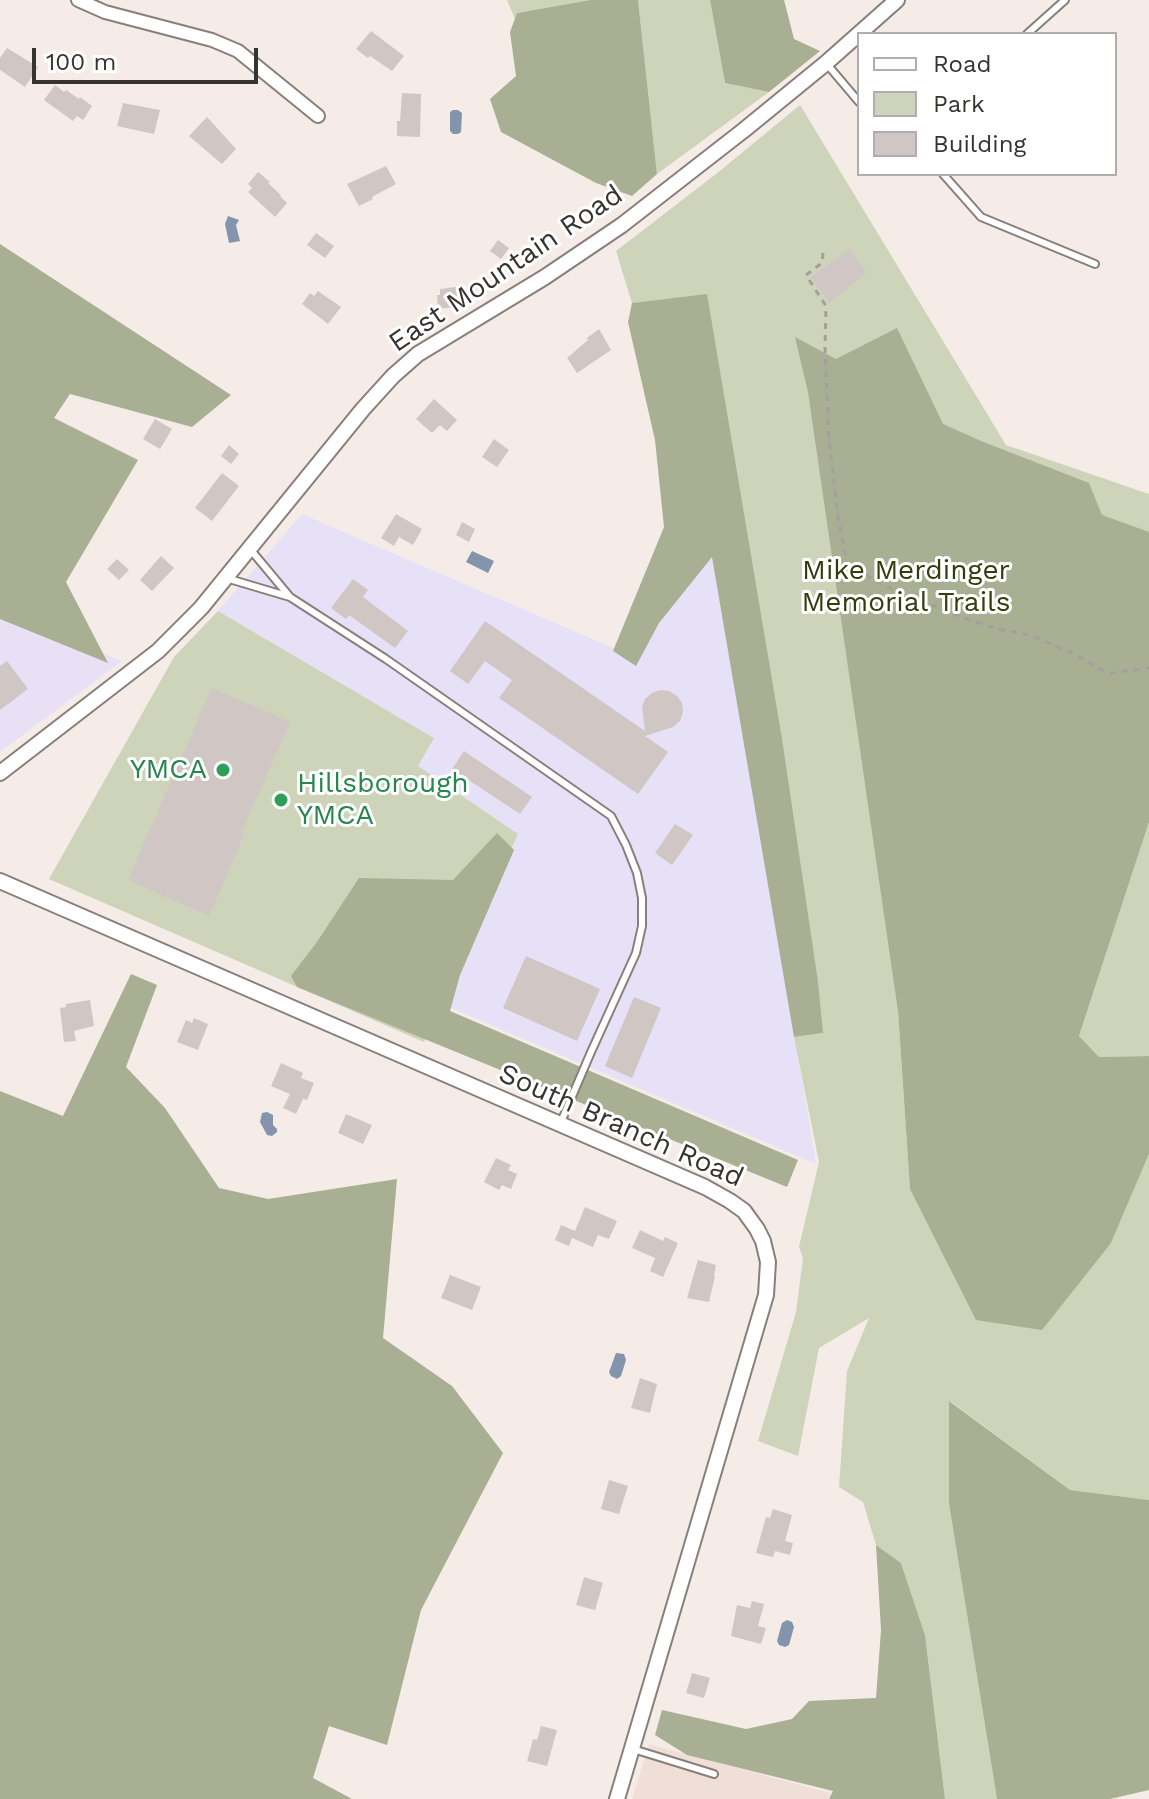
<!DOCTYPE html>
<style>
body{margin:0}
#map{position:relative;width:1149px;height:1799px;overflow:hidden;background:#f5ece7;font-family:"Work Sans",sans-serif}
canvas{display:block}
.legend{position:absolute;left:857px;top:32px;width:260px;height:144px;box-sizing:border-box;background:#fff;border:2px solid #afadad;margin:0;padding:10px 14px;list-style:none;font-size:24px;color:#363331}
.legend li{display:flex;align-items:center;gap:16px;height:40px}
.legend b{width:40px;border:2px solid #afadad}
.scale{position:absolute;left:32px;top:48px;width:226px;height:36px;box-sizing:border-box;border:4px solid #363331;border-top:0;padding-left:10px;font-size:24px;line-height:28px;white-space:nowrap;color:#363331;-webkit-text-stroke:6px #fff;paint-order:stroke}
</style>
<div id="map">
<canvas width="1149" height="1799"></canvas>
<ul class="legend">
<li><b style="height:10px;background:#fff"></b>Road</li>
<li><b style="height:22px;background:#cdd4ba"></b>Park</li>
<li><b style="height:22px;background:#d0c6c3"></b>Building</li>
</ul>
<div class="scale">100 m</div>
</div>
<script>
const ctx = document.querySelector('canvas').getContext('2d');
ctx.lineJoin = 'round';
function fill(path, color) {
  ctx.fillStyle = color;
  ctx.fill(path, 'evenodd');
}
function toPath(rows) {
  const path = new Path2D();
  for (const r of rows) {
    path.moveTo(r[0], r[1]);
    for (let i = 2; i < r.length; i += 2) path.lineTo(r[i], r[i + 1]);
  }
  return path;
}
function trace(path, color, width, dash) {
  ctx.strokeStyle = color;
  ctx.lineWidth = width;
  ctx.lineCap = dash ? 'butt' : 'round';
  ctx.setLineDash(dash || []);
  ctx.stroke(path);
}
function label(font, color, halo, rows, align = 'center') {
  ctx.font = font + ' "Work Sans",sans-serif';
  ctx.lineWidth = 6;
  ctx.setLineDash([]);
  ctx.textBaseline = 'middle';
  ctx.strokeStyle = halo;
  ctx.fillStyle = color;
  for (const [text, x, y, turn = 0] of rows) {
    ctx.save();
    ctx.translate(x, y);
    ctx.rotate((+turn || 0) * Math.PI / 180);
    ctx.textAlign = isNaN(turn) ? turn : align;
    if (halo) ctx.strokeText(text, 0, 0);
    ctx.fillText(text, 0, 0);
    ctx.restore();
  }
}
const commercial = toPath([
 [0,614,122,661,0,752]
]);
const industrial = toPath([
 [302,514,632,656,714,549,816,1164,442,1004,518,834,417,766,434,738,218,611]
]);
const built = toPath([
 [649,1744,830,1793,828,1799,632,1799]
]);
const green = toPath([
 [507,0,590,0,517,13,515,19],
 [638,0,710,0,725,83,769,92,657,174],
 [800,105,1006,445,1149,494,1149,749,898,1011,910,1189,1111,1243,1149,1154,1149,1500,1070,1490,950,1401,949,1504,997,1799,945,1799,925,1635,901,1563,876,1545,863,1502,839,1487,847,1371,869,1318,819,1348,798,1456,758,1441,796,1312,803,1258,799,1247,819,1162,794,1037,823,1033,675,298,632,303,616,251,716,174],
 [218,611,434,738,418,766,518,834,424,1042,49,879,174,657],
 [1149,822,1149,1056,1099,1057,1079,1036]
]);
const forest = toPath([
 [590,0,638,0,657,174,632,196,596,183,501,132,490,99,516,76,510,32,517,13],
 [710,0,784,0,794,39,820,51,769,92,725,83],
 [0,244,231,395,192,427,70,394,54,418,138,460,66,582,108,663,0,619],
 [707,294,782,739,818,982,823,1033,794,1037,712,557,659,623,636,666,613,651,664,527,655,440,628,322,632,303],
 [897,328,943,424,981,441,1089,483,1102,515,1149,532,1149,822,1079,1036,1099,1057,1149,1056,1149,1154,1111,1243,1042,1330,976,1320,910,1189,898,1011,808,392,795,337,836,359],
 [497,833,514,850,460,975,450,1011,798,1160,787,1187,297,987,291,976,317,942,359,878,453,880],
 [131,974,157,985,126,1067,165,1108,219,1188,268,1199,397,1179,383,1338,452,1386,503,1453,421,1610,387,1745,329,1726,313,1778,352,1799,0,1799,0,1091,63,1116],
 [949,1401,1070,1490,1149,1500,1149,1790,1110,1799,997,1799,949,1504],
 [876,1545,901,1563,925,1635,945,1799,829,1799,833,1791,687,1755,655,1735,662,1710,746,1729,792,1719,809,1701,876,1698,881,1630]
]);
const water = toPath([
 [453,110,458,110,462,113,461,132,458,134,453,134,450,131,450,112],
 [228,216,239,220,236,225,240,241,229,243,225,224],
 [472,551,494,561,488,573,466,562],
 [267,1112,273,1115,273,1125,277,1129,277,1132,272,1136,267,1135,260,1122,262,1113],
 [616,1353,624,1354,626,1360,621,1376,617,1379,611,1376,609,1372],
 [787,1620,792,1622,794,1627,789,1645,785,1647,779,1645,777,1641,782,1623]
]);
const building = toPath([
 [371,31,404,56,392,71,370,56,368,58,356,49],
 [7,48,38,67,25,87,0,70,0,58],
 [55,85,64,92,66,90,79,99,80,97,92,106,83,120,77,116,73,121,44,100],
 [402,93,421,94,420,137,397,136,397,121,400,121],
 [123,103,160,110,154,134,117,126],
 [207,117,236,149,222,164,189,136],
 [386,166,396,184,372,197,373,199,359,206,347,184],
 [258,172,270,182,268,183,281,195,280,196,287,203,275,217,248,192,252,188,248,184],
 [316,233,334,246,325,258,307,245],
 [498,240,509,248,501,259,490,251],
 [850,249,866,273,829,303,811,277],
 [463,286,465,306,438,309,437,295,440,295,440,289],
 [318,291,341,307,328,324,302,304,310,293,314,296],
 [599,329,611,350,577,373,567,358,588,340,587,338],
 [434,399,457,420,447,431,440,425,432,433,416,419],
 [155,419,172,429,160,449,143,439],
 [494,439,509,450,497,467,482,457],
 [229,445,239,454,231,464,221,456],
 [222,473,239,486,212,521,195,508],
 [396,514,422,529,413,545,399,537,394,546,381,538],
 [462,522,475,529,469,542,456,535],
 [161,556,174,568,152,591,140,580],
 [117,559,129,570,119,580,107,569],
 [353,579,368,590,363,597,408,631,395,648,349,615,346,619,331,608],
 [485,621,645,731,642,707,645,699,652,693,660,690,669,691,677,696,682,703,683,712,680,721,673,727,645,736,668,752,638,794,499,698,512,680,485,661,468,684,450,671],
 [7,661,28,689,0,710,0,666],
 [212,688,290,722,241,833,244,835,209,916,128,880],
 [464,751,532,797,520,814,452,769],
 [675,824,693,835,672,865,655,853],
 [526,956,600,989,577,1041,503,1008],
 [634,997,661,1008,632,1078,605,1066],
 [90,1000,94,1026,74,1031,76,1041,64,1042,60,1008,66,1007,66,1004],
 [194,1018,208,1024,198,1050,177,1042,186,1020,192,1023],
 [281,1063,303,1073,301,1078,314,1083,307,1100,303,1099,296,1114,283,1108,290,1094,271,1086],
 [346,1114,372,1125,363,1144,338,1133],
 [496,1158,511,1165,508,1170,517,1174,511,1189,502,1185,499,1190,484,1182],
 [585,1207,617,1221,609,1239,598,1235,593,1247,572,1238,569,1246,555,1240,561,1225,575,1231],
 [640,1230,663,1241,665,1237,678,1243,663,1277,650,1271,655,1258,632,1248],
 [698,1260,716,1265,714,1275,715,1276,709,1302,687,1298],
 [450,1275,481,1287,472,1310,441,1298],
 [640,1378,657,1384,650,1413,631,1408],
 [609,1480,628,1486,619,1514,601,1509],
 [773,1509,792,1515,785,1541,793,1543,790,1555,775,1551,773,1557,756,1553,766,1517,770,1518],
 [584,1577,603,1583,595,1610,576,1605],
 [752,1601,764,1604,758,1626,766,1628,761,1644,731,1636,737,1605,750,1608],
 [692,1673,710,1678,704,1698,686,1693],
 [541,1726,557,1730,547,1766,527,1761,533,1739,537,1740]
]);
const path = toPath([
 [823,253,822,263,806,275,826,306,825,349,829,441,838,517,847,563,854,569,892,589,964,618,997,629,1030,635,1073,653,1100,669,1111,673,1149,668]
]);
const service = toPath([
 [1027,34,1065,0],
 [826,63,859,102],
 [943,174,981,217,1095,264],
 [250,549,290,597],
 [226,578,290,597,386,659,611,816,626,845,637,873,642,898,642,926,636,953,591,1052,561,1122],
 [633,1749,714,1774]
]);
const minor = toPath([
 [78,0,105,12,212,40,238,51,318,116]
]);
const tertiary = toPath([
 [0,773,158,651,201,608,363,409,393,376,418,354,545,277,622,225,744,130,826,63,897,0],
 [0,881,705,1187,730,1201,744,1211,757,1229,763,1241,768,1262,766,1295,617,1799]
]);
const markers = [
 [223,770,8,"#2e9e5b"],
 [281,800,8,"#2e9e5b"]
];
const streetNames = [
 ["East Mountain Road",506,269,-34],
 ["South Branch Road",621,1126,24]
];
const parkNames = [
 ["Mike Merdinger",906,571],
 ["Memorial Trails",906,603]
];
const leisureNames = [
 ["YMCA",207,770],
 ["Hillsborough",297,784,"left"],
 ["YMCA",297,816,"left"]
];
fill(commercial, '#e9e0f5');
fill(industrial, '#e6e1f7');
fill(built, '#f0dfd6');
fill(green, '#cdd4ba');
fill(forest, '#a8af92');
fill(water, '#8394ac');
fill(building, '#d0c6c3');
trace(service, '#887f7b', 10);
trace(minor, '#887f7b', 16);
trace(tertiary, '#887f7b', 18);
trace(path, '#a59f9b', 3, [6, 6]);
trace(service, '#fff', 6);
trace(minor, '#fff', 12);
trace(tertiary, '#fff', 14);
for (const [x, y, r, color] of markers) {
  const dot = new Path2D();
  dot.arc(x, y, r, 0, 2 * Math.PI);
  ctx.fillStyle = color;
  ctx.fill(dot);
  trace(dot, '#fff', 3);
}
label('28px', '#363331', '#fff', streetNames);
label('28px', '#353d0c', '#fff', parkNames);
label('28px', '#27864d', '#fff', leisureNames, 'right');
</script>
